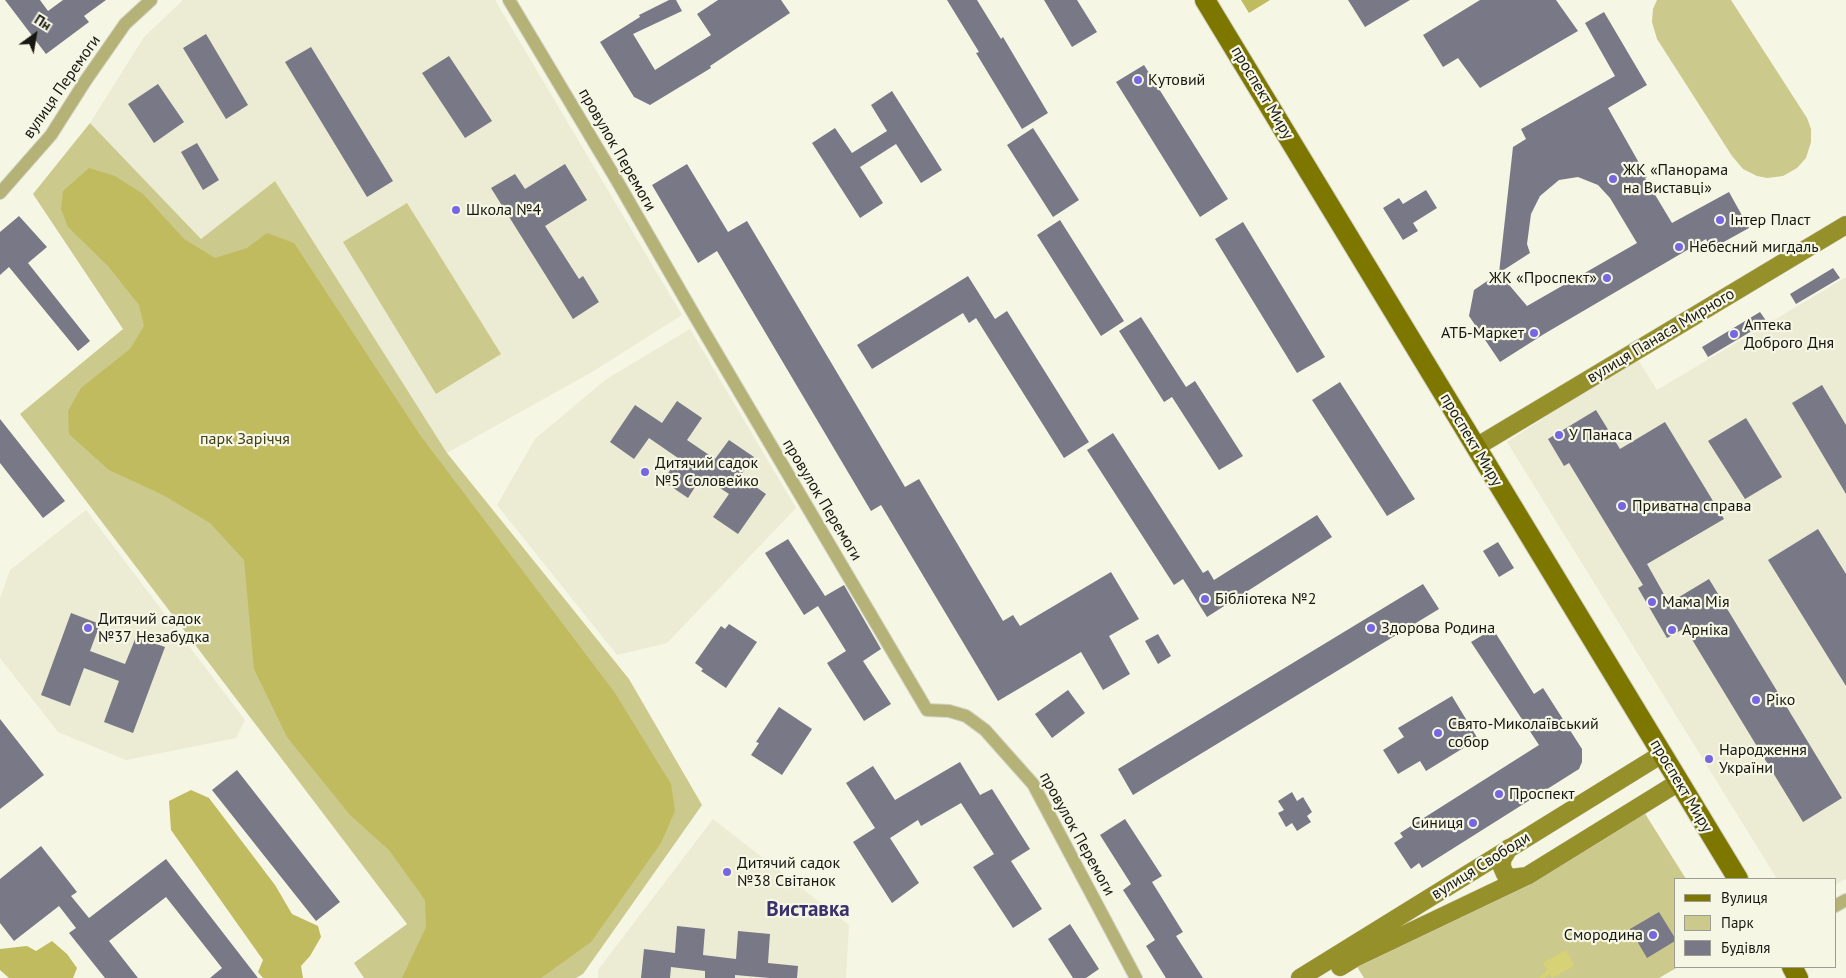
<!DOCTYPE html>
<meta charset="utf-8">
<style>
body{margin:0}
#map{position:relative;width:1846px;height:978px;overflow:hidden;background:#f6f6e5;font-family:"PT Sans",sans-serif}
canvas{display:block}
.legend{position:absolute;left:1674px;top:878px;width:162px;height:90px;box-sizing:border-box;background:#f6f6e5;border:1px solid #9d9d91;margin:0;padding:6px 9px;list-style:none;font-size:15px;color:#181812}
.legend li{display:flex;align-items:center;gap:10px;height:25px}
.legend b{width:25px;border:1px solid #9d9d91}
.north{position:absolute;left:10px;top:10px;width:50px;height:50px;-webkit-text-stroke:4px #f6f6e5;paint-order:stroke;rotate:32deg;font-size:14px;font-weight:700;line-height:20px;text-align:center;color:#181812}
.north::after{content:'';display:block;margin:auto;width:18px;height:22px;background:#181812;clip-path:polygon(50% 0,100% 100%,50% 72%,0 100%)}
</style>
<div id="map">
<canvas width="1846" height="978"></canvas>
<ul class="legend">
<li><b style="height:6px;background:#7d7700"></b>Вулиця</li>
<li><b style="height:14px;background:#ccc98c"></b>Парк</li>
<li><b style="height:14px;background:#787887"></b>Будівля</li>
</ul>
<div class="north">Пн</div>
</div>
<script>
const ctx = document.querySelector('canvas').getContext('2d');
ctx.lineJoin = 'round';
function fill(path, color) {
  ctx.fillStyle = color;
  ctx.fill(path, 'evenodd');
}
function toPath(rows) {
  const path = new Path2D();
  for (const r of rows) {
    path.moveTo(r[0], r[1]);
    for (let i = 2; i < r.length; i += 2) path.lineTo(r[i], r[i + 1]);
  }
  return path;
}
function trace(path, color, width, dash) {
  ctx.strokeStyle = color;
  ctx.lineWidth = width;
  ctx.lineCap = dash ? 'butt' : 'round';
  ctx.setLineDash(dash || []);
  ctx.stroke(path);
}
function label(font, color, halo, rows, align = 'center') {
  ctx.font = font + ' "PT Sans",sans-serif';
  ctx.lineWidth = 4.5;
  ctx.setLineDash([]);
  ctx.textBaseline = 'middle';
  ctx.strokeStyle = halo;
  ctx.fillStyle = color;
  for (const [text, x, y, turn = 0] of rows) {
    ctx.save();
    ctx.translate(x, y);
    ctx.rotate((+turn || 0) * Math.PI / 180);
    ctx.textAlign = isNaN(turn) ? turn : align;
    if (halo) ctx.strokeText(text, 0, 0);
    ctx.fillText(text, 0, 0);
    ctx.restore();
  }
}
const built = toPath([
 [183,0,495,0,682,315,592,372,447,453,275,181,201,239,90,123,144,37],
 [1846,277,1846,879,1835,885,1835,879,1777,879,1507,442,1637,358,1657,390],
 [690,329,796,508,667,643,617,655,497,505,535,439,605,380],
 [86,510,245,720,236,738,126,760,58,732,0,658,0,598,10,570],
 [713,819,849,925,846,978,598,978,598,970]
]);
const green = toPath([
 [1657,0,1731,0,1807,118,1811,129,1811,142,1806,158,1797,168,1783,176,1767,178,1757,176,1743,169,1732,156,1657,39,1652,22,1653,9],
 [90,123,201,239,275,181,447,453,629,679,702,805,583,974,576,978,364,978,354,963,407,924,20,414,123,329,33,194],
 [407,203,501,354,436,394,343,242],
 [1644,812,1686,879,1675,879,1675,967,1678,967,1659,978,1364,978,1356,965]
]);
const forest = toPath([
 [1241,0,1270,0,1249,13],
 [89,168,115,176,143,194,184,239,215,258,247,248,267,233,294,243,420,435,615,693,671,784,675,811,661,843,591,942,541,978,402,978,426,927,425,900,389,850,350,815,287,737,254,669,244,560,210,523,163,495,109,470,69,434,68,411,81,388,130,349,144,326,139,305,108,266,68,227,61,209,63,191],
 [191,790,209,798,275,885,292,914,318,926,321,937,310,956,301,966,303,978,263,978,258,972,263,960,171,830,169,801],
 [52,941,67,954,77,968,73,978,9,978,0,970,0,949,27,946,36,951]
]);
const water = toPath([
 [1566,950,1574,966,1552,978,1543,963]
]);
const stream = toPath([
 [1542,978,1548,972]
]);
const building = toPath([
 [5,0,40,0,48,11,63,0,106,0,84,16,89,22,46,54],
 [669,0,676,0,682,11,633,34,655,70,711,35,697,14,718,0,781,0,790,13,710,66,711,68,650,105,634,97,600,42,640,17,639,15],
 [947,0,977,0,1001,39,1003,37,1048,113,1022,129,976,53,979,52],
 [1044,0,1077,0,1097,32,1072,47],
 [1348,0,1410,0,1365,27],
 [1480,0,1556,0,1578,31,1480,88,1458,58,1443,67,1423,35],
 [1604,12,1647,85,1608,108,1647,177,1645,178,1672,223,1729,192,1749,228,1711,249,1706,239,1544,334,1500,362,1469,316,1474,290,1499,273,1513,147,1526,139,1521,129,1615,76,1585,23],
 [1578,177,1598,185,1610,198,1637,243,1527,306,1499,273,1530,253,1527,244,1531,214,1540,196,1559,180],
 [206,34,248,105,226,119,183,48],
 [311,47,393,181,367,197,285,62],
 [449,56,492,121,465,138,422,73],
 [1144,65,1228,199,1200,217,1116,82],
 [158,84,184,122,154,143,128,104],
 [892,91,942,170,921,183,896,144,860,167,883,203,860,218,812,143,835,128,852,153,887,131,871,105],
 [1033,128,1079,200,1053,217,1007,145],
 [197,143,219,180,203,190,181,152],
 [565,164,587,200,545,226,579,279,583,276,599,302,573,319,491,188,515,174,525,189],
 [687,164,728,232,747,221,905,487,919,479,1003,621,1013,615,1020,626,1111,572,1139,619,1109,636,1130,674,1103,690,1081,652,998,701,881,505,871,511,717,251,698,263,652,185],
 [1426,190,1437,208,1413,223,1418,231,1403,240,1383,208,1399,198,1403,204],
 [19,216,47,247,28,263,90,341,78,351,9,267,0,275,0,232],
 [1060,220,1124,321,1101,336,1037,235],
 [1243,222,1325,357,1297,373,1215,239],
 [1833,268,1840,278,1796,304,1790,294],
 [968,276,995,319,1007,311,1089,442,1064,458,976,318,969,323,963,313,872,369,857,345],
 [1760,312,1767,322,1708,357,1702,347],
 [1141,317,1186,387,1195,381,1243,456,1219,470,1172,397,1164,402,1119,331],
 [1340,382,1415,499,1387,516,1312,400],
 [1822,385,1846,425,1846,494,1792,403],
 [677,401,702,418,687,440,715,459,729,440,754,457,740,476,766,494,738,534,713,517,729,494,702,476,688,498,663,481,678,458,649,438,634,459,610,442,635,405,662,423],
 [1596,410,1620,449,1665,422,1724,519,1647,564,1669,603,1709,579,1842,798,1803,822,1685,628,1667,638,1638,588,1643,585,1569,463,1564,466,1548,439],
 [1746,418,1782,477,1745,499,1708,441],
 [0,419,65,501,43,518,0,463],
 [1113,433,1203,573,1208,570,1214,580,1317,515,1332,537,1207,617,1183,579,1174,585,1087,450],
 [1818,529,1846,574,1846,686,1768,560],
 [788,539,825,596,844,585,881,649,863,661,891,704,864,721,827,663,846,651,818,606,804,615,765,553],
 [1498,542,1514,568,1499,577,1483,551],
 [1423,584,1439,609,1133,795,1118,769],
 [71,613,100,624,90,651,125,664,136,637,165,647,133,733,104,722,119,681,84,668,70,706,41,695],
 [729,624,757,642,726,688,701,671,703,669,695,663,721,626,725,629],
 [1493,629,1534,694,1543,688,1582,749,1582,762,1579,769,1422,868,1419,863,1411,869,1394,843,1403,837,1400,833,1539,745,1471,642],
 [1158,634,1171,656,1158,664,1145,641],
 [1068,690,1085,713,1052,738,1035,714],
 [1452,696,1478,739,1426,771,1420,761,1398,774,1383,750,1404,737,1398,728],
 [779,707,812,729,782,775,751,755,759,743,756,742],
 [0,719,44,775,0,809],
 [960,762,980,795,992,789,1030,849,1011,861,1042,909,1013,928,973,867,994,854,961,803,921,826,918,820,890,838,919,883,892,903,853,842,875,828,846,783,873,766,895,800],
 [237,770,340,902,316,921,212,790],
 [1292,792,1297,801,1303,797,1312,812,1307,816,1311,822,1297,831,1292,823,1286,827,1278,813,1284,810,1278,801],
 [1125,819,1162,876,1152,882,1183,932,1176,936,1203,978,1166,978,1146,946,1155,940,1123,890,1131,884,1100,835],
 [41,846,77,892,71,896,89,918,166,859,258,978,210,978,222,968,166,897,109,941,138,978,105,978,69,933,76,928,59,906,14,941,0,923,0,879],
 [1659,912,1675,938,1675,941,1647,958,1630,929],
 [1070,924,1099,969,1086,978,1073,978,1048,939],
 [677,926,705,929,703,955,736,959,738,931,770,934,768,963,798,966,797,978,770,978,735,975,735,978,705,978,705,971,671,967,670,978,641,978,644,949,675,953]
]);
const minor = toPath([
 [509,0,616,179,696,318,927,710,949,711,966,716,985,730,1033,784,1136,978],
 [0,193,51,135,86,80,125,24,151,0],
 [1835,906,1846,900]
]);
const secondary = toPath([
 [1476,447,1846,225],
 [1509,848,1502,860,1502,867,1505,874,1511,878,1527,876],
 [1340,967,1353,959,1527,876,1679,782],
 [1300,978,1662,754]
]);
const primary = toPath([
 [1205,0,1738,879],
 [1792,967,1798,978]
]);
const markers = [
 [1138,80,5,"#7666e1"],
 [1613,179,5,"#7666e1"],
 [456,210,5,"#7666e1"],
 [1720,220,5,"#7666e1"],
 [1679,247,5,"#7666e1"],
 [1607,278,5,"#7666e1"],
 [1534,333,5,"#7666e1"],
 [1734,334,5,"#7666e1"],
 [1559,435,5,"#7666e1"],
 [645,472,5,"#7666e1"],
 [1622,506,5,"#7666e1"],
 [1205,599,5,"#7666e1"],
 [1652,602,5,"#7666e1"],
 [88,628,5,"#7666e1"],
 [1371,628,5,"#7666e1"],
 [1672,630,5,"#7666e1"],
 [1756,700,5,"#7666e1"],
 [1438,733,5,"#7666e1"],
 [1709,759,5,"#7666e1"],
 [1499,794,5,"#7666e1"],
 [1473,823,5,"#7666e1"],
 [727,872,5,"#7666e1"],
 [1653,935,5,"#7666e1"]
];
const poiNames = [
 ["Кутовий",1148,80],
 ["ЖК «Панорама",1623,170],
 ["на Виставці»",1623,188],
 ["Школа №4",466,210],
 ["Інтер Пласт",1730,220],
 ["Небесний мигдаль",1689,247],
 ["ЖК «Проспект»",1597,278,"right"],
 ["Аптека",1744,325],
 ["Доброго Дня",1744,343],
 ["АТБ-Маркет",1524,333,"right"],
 ["У Панаса",1569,435],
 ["Дитячий садок",655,463],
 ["№5 Соловейко",655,481],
 ["Приватна справа",1632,506],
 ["Бібліотека №2",1215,599],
 ["Мама Мія",1662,602],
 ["Дитячий садок",98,619],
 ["№37 Незабудка",98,637],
 ["Здорова Родина",1381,628],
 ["Арніка",1682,630],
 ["Ріко",1766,700],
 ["Свято-Миколаївський",1448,724],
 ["собор",1448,742],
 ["Народження",1719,750],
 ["України",1719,768],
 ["Проспект",1509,794],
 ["Синиця",1463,823,"right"],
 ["Дитячий садок",737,863],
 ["№38 Світанок",737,881],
 ["Смородина",1643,935,"right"]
];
const streetNames = [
 ["вулиця Перемоги",62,87,-55],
 ["проспект Миру",1262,93,59],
 ["провулок Перемоги",617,150,60],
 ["вулиця Панаса Мирного",1661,336,-31],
 ["проспект Миру",1471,440,59],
 ["провулок Перемоги",822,500,59],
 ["проспект Миру",1681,786,59],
 ["провулок Перемоги",1077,834,61],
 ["вулиця Свободи",1481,866,-32]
];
const parkNames = [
 ["парк Заріччя",245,439]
];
const districtNames = [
 ["Виставка",808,910]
];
fill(built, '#ecebd3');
fill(green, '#ccc98c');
fill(forest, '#c0bb5f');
fill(water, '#d6d275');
trace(stream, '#d6d275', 4.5);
fill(building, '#787887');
trace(minor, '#d2d2c3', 14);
trace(secondary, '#d2d2c3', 19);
trace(primary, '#d2d2c3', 22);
trace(minor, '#b4b276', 12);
trace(secondary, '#96902b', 18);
trace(primary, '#7d7700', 20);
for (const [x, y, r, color] of markers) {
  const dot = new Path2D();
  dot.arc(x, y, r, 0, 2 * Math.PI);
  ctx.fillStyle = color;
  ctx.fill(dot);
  trace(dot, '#f6f6e5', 2);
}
label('16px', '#181812', '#f6f6e5', poiNames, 'left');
label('16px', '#181812', '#f6f6e5', streetNames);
label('16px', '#424019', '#f6f6e5', parkNames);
label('bold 21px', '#38316d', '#f6f6e5', districtNames);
</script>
